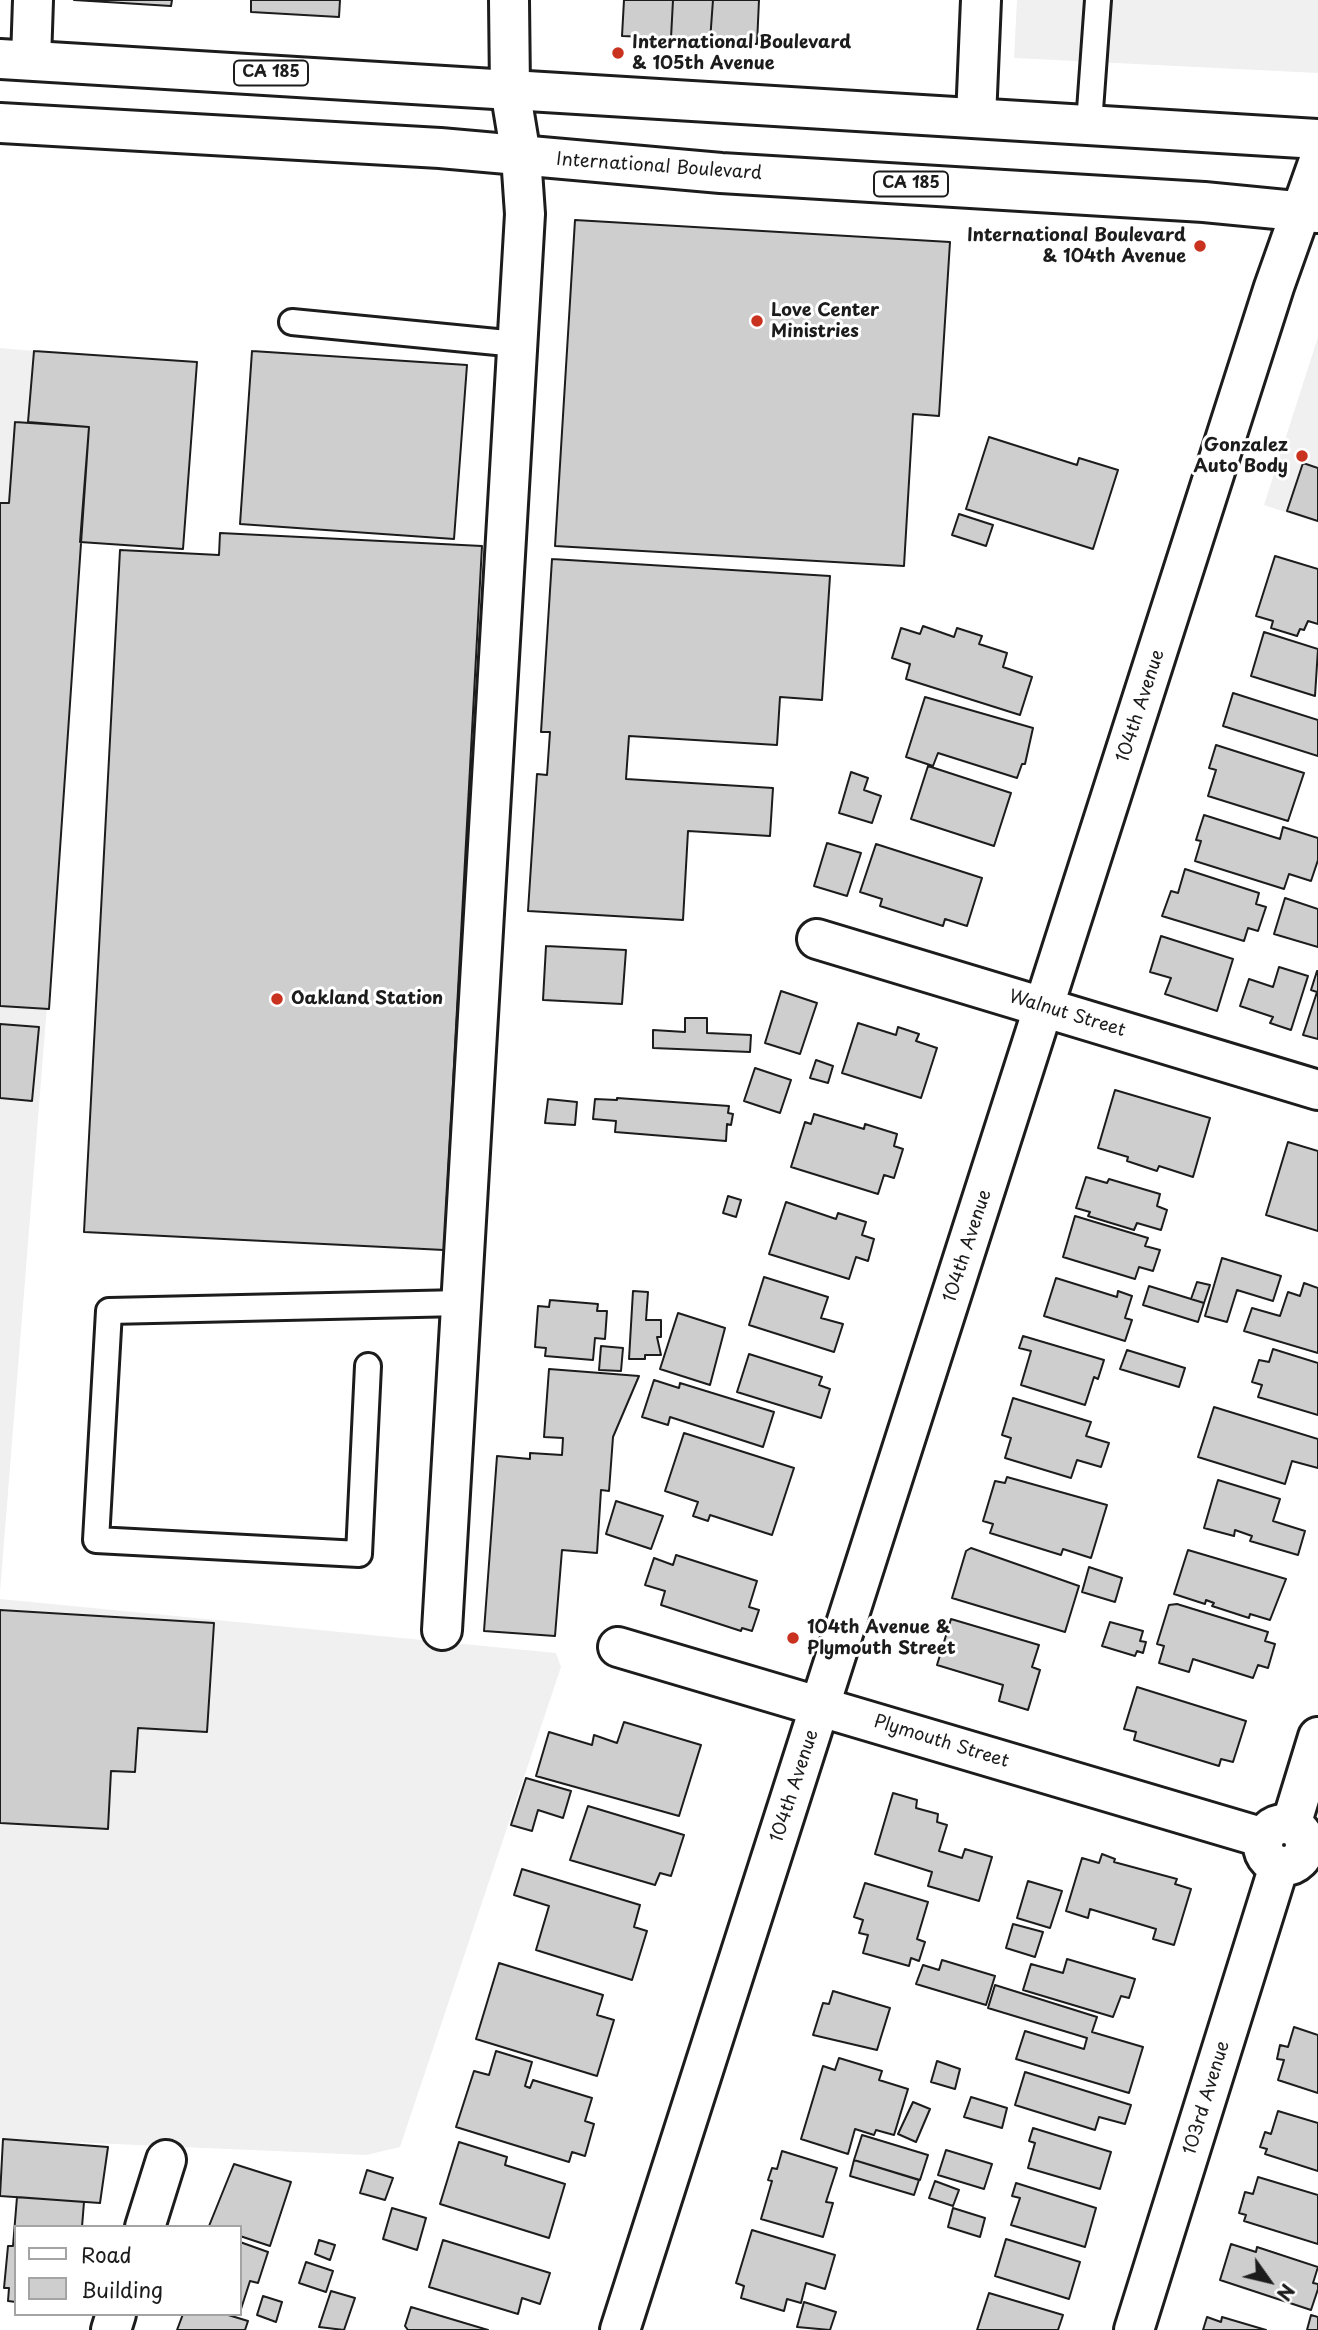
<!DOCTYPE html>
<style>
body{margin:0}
#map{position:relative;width:1318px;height:2330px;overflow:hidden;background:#fff;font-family:"Playpen Sans",sans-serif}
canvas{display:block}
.legend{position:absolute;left:14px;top:2225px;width:228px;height:91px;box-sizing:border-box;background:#fff;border:2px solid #a4a4a4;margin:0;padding:9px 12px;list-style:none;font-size:21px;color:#1c1c1c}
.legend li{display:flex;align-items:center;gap:14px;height:35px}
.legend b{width:35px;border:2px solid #a4a4a4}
.north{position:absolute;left:1234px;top:2246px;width:70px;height:70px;-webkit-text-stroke:5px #fff;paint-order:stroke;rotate:124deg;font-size:19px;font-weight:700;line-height:28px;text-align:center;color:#1c1c1c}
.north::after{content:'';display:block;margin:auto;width:24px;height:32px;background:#1c1c1c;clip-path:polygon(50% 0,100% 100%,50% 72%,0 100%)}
</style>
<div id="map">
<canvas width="1318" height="2330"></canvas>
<ul class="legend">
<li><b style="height:9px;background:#fff"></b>Road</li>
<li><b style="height:19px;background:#cecece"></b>Building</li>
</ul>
<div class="north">N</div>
</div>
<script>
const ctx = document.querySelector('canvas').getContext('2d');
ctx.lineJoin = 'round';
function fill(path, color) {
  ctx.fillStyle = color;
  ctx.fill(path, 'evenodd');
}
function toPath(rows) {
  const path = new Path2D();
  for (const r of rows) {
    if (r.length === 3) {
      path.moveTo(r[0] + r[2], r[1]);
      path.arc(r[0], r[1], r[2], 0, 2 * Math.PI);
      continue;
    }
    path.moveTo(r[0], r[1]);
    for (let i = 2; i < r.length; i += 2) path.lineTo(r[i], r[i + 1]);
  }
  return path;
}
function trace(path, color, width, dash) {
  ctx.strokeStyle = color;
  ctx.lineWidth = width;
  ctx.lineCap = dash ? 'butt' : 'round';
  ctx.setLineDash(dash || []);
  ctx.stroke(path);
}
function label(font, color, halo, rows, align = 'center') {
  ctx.font = font + ' "Playpen Sans",sans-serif';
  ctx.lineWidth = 6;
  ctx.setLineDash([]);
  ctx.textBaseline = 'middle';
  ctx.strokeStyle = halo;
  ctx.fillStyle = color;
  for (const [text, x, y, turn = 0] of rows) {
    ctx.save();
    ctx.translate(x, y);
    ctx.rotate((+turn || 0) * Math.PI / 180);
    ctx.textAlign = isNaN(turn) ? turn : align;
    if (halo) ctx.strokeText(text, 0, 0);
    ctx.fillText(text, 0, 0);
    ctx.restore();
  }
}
const built = toPath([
 [1017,0,1318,0,1318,73,1014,58],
 [1318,337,1318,523,1264,505],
 [0,348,34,351,28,422,89,427,64,794,0,1592],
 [0,1599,556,1653,561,1667,400,2147,366,2155,0,2139]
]);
const building = toPath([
 [74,0,172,0,171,6,74,0],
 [251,0,340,0,339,17,251,12,251,0],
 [624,0,673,0,671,38,622,36,624,0],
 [673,0,713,0,710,41,671,38,673,0],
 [713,0,759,0,757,44,710,41,713,0],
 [575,220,950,242,939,416,913,414,904,566,555,546,575,220],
 [34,351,197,362,183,549,80,542,89,427,28,422,34,351],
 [252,351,467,365,454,539,240,524,252,351],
 [15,422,89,427,49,1009,0,1006,0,503,9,503,15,422],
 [989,437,1077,465,1079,458,1118,470,1093,549,966,509,989,437],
 [1303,463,1318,468,1318,521,1287,511,1303,463],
 [959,514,993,525,986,546,952,535,959,514],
 [220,533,482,546,444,1250,84,1232,120,550,219,555,220,533],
 [1275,556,1318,569,1318,624,1308,621,1304,630,1300,629,1297,636,1271,628,1273,621,1256,616,1275,556],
 [552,559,830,576,822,700,780,697,777,745,629,736,626,779,773,788,770,836,688,831,683,920,528,911,537,774,547,775,550,732,541,732,552,559],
 [923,626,954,637,957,628,982,636,979,644,1007,653,1003,667,1032,677,1020,715,906,679,910,664,892,658,901,628,920,634,923,626],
 [1264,632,1318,649,1315,696,1251,676,1264,632],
 [1233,693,1318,720,1318,756,1223,726,1233,693],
 [925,697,1033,728,1025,764,1022,764,1017,778,938,753,933,766,906,757,925,697],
 [1216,745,1304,773,1288,821,1208,796,1216,770,1209,768,1216,745],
 [928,766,1011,793,994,846,911,819,928,766],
 [851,772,868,778,864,790,881,796,872,823,839,813,851,772],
 [1204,815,1280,839,1283,827,1318,838,1318,860,1311,881,1289,874,1284,889,1195,861,1201,841,1196,840,1204,815],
 [827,843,861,853,847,896,814,886,827,843],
 [876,844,982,878,967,926,945,919,943,926,880,906,882,899,860,892,876,844],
 [1185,869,1259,893,1256,904,1266,907,1258,931,1248,928,1244,941,1162,916,1171,891,1178,893,1185,869],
 [1285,898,1318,909,1318,947,1274,934,1285,898],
 [1161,936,1233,959,1217,1011,1165,994,1171,978,1150,972,1161,936],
 [546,946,626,950,622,1004,543,1000,546,946],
 [1279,967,1308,976,1291,1030,1270,1023,1273,1017,1240,1006,1249,979,1273,987,1279,967],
 [1317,971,1318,971,1318,1039,1303,1035,1317,992,1311,990,1317,971],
 [781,991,817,1003,800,1054,765,1043,781,991],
 [685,1018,707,1018,707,1033,751,1035,750,1052,653,1048,653,1030,685,1032,685,1018],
 [858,1023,896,1035,898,1027,919,1034,916,1041,937,1048,921,1098,842,1073,858,1023],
 [0,1024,39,1027,32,1101,0,1098,0,1024],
 [816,1060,833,1066,828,1083,810,1078,816,1060],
 [755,1068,791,1080,780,1113,744,1101,755,1068],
 [1115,1090,1210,1118,1193,1177,1159,1166,1157,1171,1127,1161,1128,1157,1098,1148,1115,1090],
 [617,1098,729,1106,728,1113,733,1114,731,1125,727,1124,726,1141,615,1132,616,1121,593,1119,595,1099,617,1100,617,1098],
 [548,1099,577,1102,575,1125,545,1123,548,1099],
 [814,1114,864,1129,865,1124,897,1134,894,1146,903,1149,894,1178,884,1175,878,1194,791,1167,805,1122,811,1124,814,1114],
 [1288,1142,1318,1151,1318,1231,1266,1215,1288,1142],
 [1086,1177,1107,1183,1109,1179,1160,1194,1157,1206,1167,1210,1161,1230,1137,1223,1134,1230,1088,1216,1090,1212,1076,1208,1086,1177],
 [728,1196,741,1200,736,1217,723,1213,728,1196],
 [786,1202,836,1219,838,1213,866,1222,862,1235,874,1239,868,1261,856,1257,849,1279,769,1254,786,1202],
 [1075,1216,1148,1238,1145,1246,1160,1250,1153,1271,1139,1267,1135,1279,1063,1257,1075,1216],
 [1222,1258,1281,1276,1273,1301,1237,1290,1227,1322,1205,1316,1222,1258],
 [764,1277,828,1297,821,1318,843,1324,834,1352,749,1325,764,1277],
 [1056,1278,1117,1297,1118,1291,1132,1296,1125,1318,1132,1320,1125,1341,1044,1316,1056,1278],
 [1197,1282,1210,1285,1204,1303,1191,1299,1197,1282],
 [1304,1283,1318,1288,1318,1353,1244,1331,1252,1308,1280,1316,1288,1292,1300,1296,1304,1283],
 [1149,1286,1204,1303,1198,1322,1143,1305,1149,1286],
 [633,1291,648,1292,646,1320,661,1320,661,1337,657,1337,661,1355,645,1355,645,1359,629,1359,633,1291],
 [550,1300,598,1304,597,1311,607,1311,605,1339,595,1338,593,1360,545,1356,546,1348,535,1347,538,1306,549,1307,550,1300],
 [678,1313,725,1328,710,1385,660,1369,678,1313],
 [1023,1336,1104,1360,1098,1379,1094,1377,1085,1405,1021,1385,1031,1351,1019,1348,1023,1336],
 [601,1346,623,1348,621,1371,599,1370,601,1346],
 [1273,1349,1318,1363,1318,1415,1258,1397,1262,1385,1252,1382,1259,1360,1269,1362,1273,1349],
 [1127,1350,1185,1368,1179,1387,1120,1369,1127,1350],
 [749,1354,822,1377,819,1385,830,1389,821,1418,737,1392,749,1354],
 [549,1369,639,1376,613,1437,609,1491,601,1490,597,1553,562,1550,555,1636,484,1631,497,1456,530,1459,530,1453,562,1455,563,1438,544,1437,549,1369],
 [654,1380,679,1388,680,1383,774,1412,763,1447,670,1417,668,1425,642,1417,654,1380],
 [1013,1398,1091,1422,1086,1436,1109,1443,1101,1467,1077,1460,1071,1478,1005,1458,1011,1438,1002,1435,1013,1398],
 [1214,1407,1318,1439,1318,1468,1292,1461,1285,1484,1198,1457,1214,1407],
 [684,1433,794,1468,772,1535,710,1515,708,1521,693,1516,698,1502,665,1491,684,1433],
 [1007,1477,1107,1505,1091,1558,1063,1549,1061,1555,990,1533,993,1524,983,1521,995,1481,1005,1483,1007,1477],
 [1218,1480,1280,1499,1273,1521,1305,1531,1298,1555,1250,1541,1252,1536,1235,1530,1234,1536,1204,1528,1218,1480],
 [616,1501,663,1516,651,1549,606,1534,616,1501],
 [971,1548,1079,1586,1065,1632,952,1598,966,1551,971,1548],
 [1188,1550,1286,1579,1270,1620,1250,1614,1249,1618,1212,1606,1214,1603,1206,1600,1205,1604,1174,1594,1188,1550],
 [676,1555,757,1581,749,1607,759,1610,752,1631,742,1628,741,1631,661,1605,665,1591,645,1585,654,1558,673,1565,676,1555],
 [1089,1567,1122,1578,1115,1602,1082,1592,1089,1567],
 [1177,1604,1268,1632,1265,1641,1275,1644,1268,1668,1258,1665,1253,1678,1193,1659,1189,1672,1159,1663,1164,1646,1157,1644,1169,1605,1177,1604],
 [0,1610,214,1623,207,1732,138,1728,135,1772,111,1771,108,1829,0,1823,0,1610],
 [951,1619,1039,1645,1032,1667,1040,1670,1028,1710,999,1701,1003,1685,937,1665,951,1619],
 [1110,1622,1143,1631,1140,1641,1146,1642,1143,1653,1137,1651,1135,1656,1102,1646,1110,1622],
 [1137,1687,1246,1721,1233,1762,1221,1759,1219,1766,1134,1740,1136,1732,1124,1729,1137,1687],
 [624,1722,701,1745,679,1816,536,1776,549,1732,592,1745,594,1735,617,1743,624,1722],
 [526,1778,571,1791,563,1818,538,1810,532,1831,511,1825,526,1778],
 [893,1793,917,1800,916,1808,938,1814,937,1822,947,1825,939,1851,962,1858,965,1849,992,1857,979,1901,928,1886,932,1872,875,1854,893,1793],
 [588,1806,684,1835,671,1876,660,1873,655,1885,570,1860,588,1806],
 [1102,1854,1115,1859,1114,1862,1177,1879,1175,1884,1191,1889,1174,1945,1153,1939,1156,1929,1090,1909,1088,1918,1066,1911,1082,1858,1099,1863,1102,1854],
 [522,1869,640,1905,634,1927,647,1931,632,1980,536,1950,549,1906,514,1895,522,1869],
 [1028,1881,1062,1891,1050,1928,1017,1918,1028,1881],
 [865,1883,928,1902,917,1939,925,1942,919,1961,911,1958,909,1966,863,1953,868,1935,859,1933,863,1920,854,1917,865,1883],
 [1013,1924,1043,1932,1035,1957,1006,1948,1013,1924],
 [1067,1959,1135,1979,1129,1998,1121,1996,1113,2017,1023,1990,1031,1964,1063,1973,1067,1959],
 [942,1960,995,1976,986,2005,916,1984,923,1965,939,1970,942,1960],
 [499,1963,603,1995,597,2015,614,2020,597,2076,476,2039,499,1963],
 [995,1985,1097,2017,1092,2032,1143,2047,1129,2093,1016,2059,1025,2031,1084,2049,1087,2038,988,2008,995,1985],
 [833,1991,890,2008,877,2050,813,2035,823,2003,829,2004,833,1991],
 [1294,2027,1318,2035,1318,2093,1278,2080,1284,2060,1277,2059,1280,2045,1288,2047,1294,2027],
 [496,2051,532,2062,525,2086,530,2088,533,2080,592,2098,585,2121,594,2124,585,2156,572,2152,569,2162,456,2127,474,2071,489,2075,496,2051],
 [839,2058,882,2071,879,2080,908,2089,894,2135,876,2130,874,2135,855,2129,848,2154,801,2139,823,2066,835,2070,839,2058],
 [937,2061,960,2069,955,2089,931,2082,937,2061],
 [1025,2072,1131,2105,1125,2124,1099,2117,1095,2130,1015,2105,1025,2072],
 [971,2097,1007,2108,1002,2128,964,2117,971,2097],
 [913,2102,930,2109,916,2142,898,2134,913,2102],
 [1278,2111,1318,2123,1318,2171,1265,2154,1267,2149,1260,2147,1265,2132,1271,2134,1278,2111],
 [1033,2128,1111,2152,1100,2189,1028,2168,1035,2143,1029,2141,1033,2128],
 [862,2135,928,2155,920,2180,854,2160,862,2135],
 [3,2139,108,2147,100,2203,0,2196,3,2139],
 [459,2142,507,2157,505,2165,565,2184,549,2238,440,2204,459,2142],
 [946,2150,992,2164,984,2189,938,2175,946,2150],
 [782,2151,837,2168,826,2202,833,2203,823,2237,761,2219,772,2181,768,2180,772,2168,777,2169,782,2151],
 [854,2160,919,2180,914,2195,850,2176,854,2160],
 [234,2164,291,2182,270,2246,240,2236,240,2227,209,2226,234,2164],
 [367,2170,393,2178,385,2200,360,2193,367,2170],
 [1258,2177,1318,2195,1318,2244,1244,2221,1246,2215,1239,2213,1245,2192,1253,2194,1258,2177],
 [935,2181,959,2190,953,2206,929,2198,935,2181],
 [1016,2183,1096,2208,1085,2247,1011,2225,1020,2198,1012,2196,1016,2183],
 [17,2197,84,2202,82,2227,16,2227,16,2302,8,2301,9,2288,4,2288,8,2246,13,2246,17,2197],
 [392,2208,426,2218,417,2250,383,2239,392,2208],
 [953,2208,985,2218,980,2237,948,2227,953,2208],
 [752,2230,835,2255,825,2289,806,2283,801,2303,787,2299,784,2311,741,2298,744,2286,736,2283,752,2230],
 [1006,2239,1080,2262,1069,2299,995,2276,1006,2239],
 [319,2240,335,2245,330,2260,315,2254,319,2240],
 [443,2240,550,2273,540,2304,522,2298,518,2314,429,2287,443,2240],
 [240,2242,268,2252,258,2283,250,2281,241,2309,240,2242],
 [1231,2244,1256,2252,1257,2247,1318,2267,1313,2283,1318,2284,1318,2289,1311,2310,1220,2280,1231,2244],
 [306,2262,333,2271,326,2292,299,2283,306,2262],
 [331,2291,355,2298,344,2330,319,2327,331,2291],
 [989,2293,1063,2315,1058,2330,977,2330,989,2293],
 [263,2296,282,2302,276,2322,257,2315,263,2296],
 [804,2302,836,2312,830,2330,797,2327,804,2302],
 [411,2307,488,2330,408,2330,405,2326,411,2307],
 [183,2314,225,2314,248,2321,245,2330,177,2330,183,2314],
 [1311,2315,1318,2317,1318,2330,1307,2330,1311,2315],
 [1207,2317,1221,2322,1222,2317,1266,2330,1203,2330,1207,2317]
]);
const lane = toPath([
 [1089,124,1098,0],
 [292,322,517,344],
 [368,1366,359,1554,96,1540,109,1311,461,1303]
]);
const street = toPath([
 [31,60,33,0],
 [976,118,981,0],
 [817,939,1318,1090],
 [442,1630,525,214,521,156],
 [618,1647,1264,1838],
 [1284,1845,21],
 [1291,1825,1318,1737],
 [145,2227,166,2160],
 [111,2330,116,2314],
 [1134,2330,1279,1866]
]);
const secondary = toPath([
 [509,0,510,89,521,156],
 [620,2330,1274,287,1318,163]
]);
const primary = toPath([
 [0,59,1318,139],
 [0,123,440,148,721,173,1204,202,1318,213]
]);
const markers = [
 [618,53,7,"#c8321e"],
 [1200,246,7,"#c8321e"],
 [757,321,7,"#c8321e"],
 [1302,456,7,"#c8321e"],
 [277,999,7,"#c8321e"],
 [793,1638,7,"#c8321e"]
];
const shields = [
 [271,73,74],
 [911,184,74]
];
const shieldNames = [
 ["CA 185",271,73],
 ["CA 185",911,184]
];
const poiNames = [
 ["International Boulevard",632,43],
 ["& 105th Avenue",632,64],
 ["International Boulevard",1186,236,"right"],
 ["& 104th Avenue",1186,257,"right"],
 ["Love Center",771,311],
 ["Ministries",771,332],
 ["Gonzalez",1288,446,"right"],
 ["Auto Body",1288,467,"right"],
 ["Oakland Station",291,999],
 ["104th Avenue &",807,1628],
 ["Plymouth Street",807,1649]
];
const streetNames = [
 ["International Boulevard",659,167,4],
 ["104th Avenue",1141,706,-72],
 ["Walnut Street",1067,1014,17],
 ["104th Avenue",968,1246,-72],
 ["Plymouth Street",941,1742,17],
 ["104th Avenue",795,1786,-72],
 ["103rd Avenue",1207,2098,-73]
];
fill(built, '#f0f0f0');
fill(building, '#cecece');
trace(building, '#1c1c1c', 2);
trace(lane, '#1c1c1c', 30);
trace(street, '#1c1c1c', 44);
trace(secondary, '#1c1c1c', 44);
trace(primary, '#1c1c1c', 44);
trace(lane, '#fff', 24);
trace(street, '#fff', 38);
trace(secondary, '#fff', 38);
trace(primary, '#fff', 38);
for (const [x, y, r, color] of markers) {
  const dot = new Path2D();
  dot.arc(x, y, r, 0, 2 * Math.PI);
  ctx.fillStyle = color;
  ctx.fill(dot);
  trace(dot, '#fff', 2.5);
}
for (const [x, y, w] of shields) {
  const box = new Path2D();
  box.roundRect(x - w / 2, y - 12.5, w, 25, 5);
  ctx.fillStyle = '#fff';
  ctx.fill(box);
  trace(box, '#1c1c1c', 2);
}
label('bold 16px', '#1c1c1c', null, shieldNames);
label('bold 18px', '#1c1c1c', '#fff', poiNames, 'left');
label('18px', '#1c1c1c', '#fff', streetNames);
</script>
